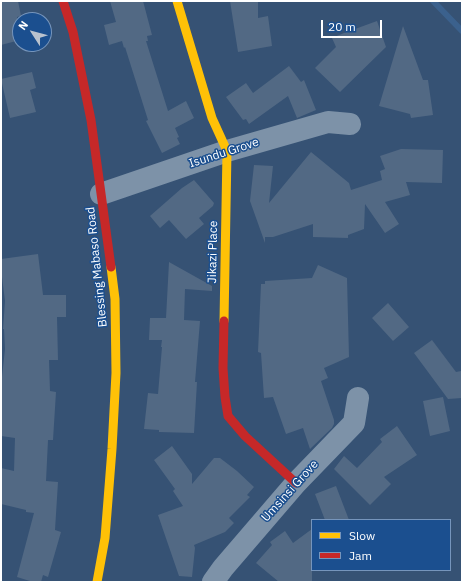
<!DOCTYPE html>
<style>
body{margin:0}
#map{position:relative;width:463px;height:583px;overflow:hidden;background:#365274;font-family:"IBM Plex Sans",sans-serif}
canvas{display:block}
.frame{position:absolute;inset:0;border:2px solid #fff;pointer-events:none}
.legend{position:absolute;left:311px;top:519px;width:140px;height:52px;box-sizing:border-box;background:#1b4f8f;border:1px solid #7695bc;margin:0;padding:5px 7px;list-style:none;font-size:12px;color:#fff}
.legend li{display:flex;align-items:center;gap:8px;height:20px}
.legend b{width:20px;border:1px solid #7695bc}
.north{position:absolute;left:12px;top:12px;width:40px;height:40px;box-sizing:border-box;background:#1b4f8f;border:1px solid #7695bc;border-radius:50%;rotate:306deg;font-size:11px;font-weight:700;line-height:16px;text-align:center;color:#fff}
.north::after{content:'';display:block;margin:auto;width:14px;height:18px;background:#b9c2ce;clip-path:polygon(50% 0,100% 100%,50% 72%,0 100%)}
.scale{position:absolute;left:321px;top:20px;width:61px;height:18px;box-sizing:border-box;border:2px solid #fff;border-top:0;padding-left:5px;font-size:12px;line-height:14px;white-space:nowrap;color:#fff;-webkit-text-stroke:3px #1b4f8f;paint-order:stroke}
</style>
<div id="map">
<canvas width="463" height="583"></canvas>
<div class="frame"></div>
<ul class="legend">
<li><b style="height:5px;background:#ffc107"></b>Slow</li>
<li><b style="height:5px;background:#c62828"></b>Jam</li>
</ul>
<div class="north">N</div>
<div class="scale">20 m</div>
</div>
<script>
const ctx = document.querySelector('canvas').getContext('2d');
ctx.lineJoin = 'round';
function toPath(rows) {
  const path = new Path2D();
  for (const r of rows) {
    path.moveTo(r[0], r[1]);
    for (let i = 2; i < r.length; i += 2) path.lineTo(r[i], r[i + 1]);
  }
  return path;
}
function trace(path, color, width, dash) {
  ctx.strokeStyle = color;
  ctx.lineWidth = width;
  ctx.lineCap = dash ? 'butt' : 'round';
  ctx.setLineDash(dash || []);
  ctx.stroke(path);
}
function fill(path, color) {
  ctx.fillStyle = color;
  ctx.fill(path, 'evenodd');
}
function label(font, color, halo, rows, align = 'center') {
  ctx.font = font + ' "IBM Plex Sans",sans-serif';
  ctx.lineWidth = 3;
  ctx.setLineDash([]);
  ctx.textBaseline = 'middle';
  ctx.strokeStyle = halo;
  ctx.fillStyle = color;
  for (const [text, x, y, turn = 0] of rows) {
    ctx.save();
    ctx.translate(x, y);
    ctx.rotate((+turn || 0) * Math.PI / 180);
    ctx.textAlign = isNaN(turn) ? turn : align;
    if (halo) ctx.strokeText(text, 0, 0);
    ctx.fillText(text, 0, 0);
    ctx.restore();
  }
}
const stream = toPath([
 [433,1,462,31]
]);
const building = toPath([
 [1,1,18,1,21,16,17,17,20,30,20,40,1,45],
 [110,1,143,1,152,35,147,36,148,41,146,41,168,111,186,101,194,118,175,128,179,137,177,138,180,144,162,153,146,121,148,120,125,47,124,48,122,41,109,45,104,25,116,22],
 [230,1,258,1,258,18,268,16,272,46,238,52],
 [377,21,386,47,340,92,315,68,336,47,332,38,344,33],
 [403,26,423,80,428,80,433,115,411,118,410,114,379,106],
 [289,66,301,82,304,80,316,110,297,118,288,96,249,124,246,119,243,120,226,97,246,83,253,93],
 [32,72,36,88,30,90,36,112,10,118,1,79],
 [401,149,443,150,442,183,406,182,410,195,385,202,399,224,385,233,365,204,364,229,348,235,348,238,313,237,313,224,273,237,265,237,265,243,250,201,254,165,273,166,269,203,311,152,349,183,351,190,382,180,380,171,385,169,380,156],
 [194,180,214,203,213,206,199,218,204,224,186,239,169,220,160,228,150,216,182,188],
 [38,254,43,295,66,295,66,317,57,317,58,360,49,360,50,391,56,392,53,440,48,440,46,481,58,482,55,530,61,532,48,577,43,575,41,582,33,582,17,577,34,513,26,512,26,510,1,504,1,468,14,471,15,438,1,436,1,386,5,349,4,329,3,329,5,301,1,269,1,259],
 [169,262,212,286,212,291,185,289,184,320,200,321,195,382,197,382,194,433,159,432,159,430,144,429,148,393,158,394,162,347,161,347,162,340,149,340,150,318,166,318],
 [318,265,347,278,349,357,324,368,328,378,321,381,334,420,334,424,332,428,310,449,303,428,286,434,273,397,264,398,261,353,258,352,261,284,265,284,265,281,312,278],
 [388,303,409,327,393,341,372,318],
 [432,340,456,372,461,371,462,398,448,399,414,353],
 [443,397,450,431,430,436,423,401],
 [397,426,417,455,384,477,391,484,370,505,334,469,344,456,357,468,382,442,380,439],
 [172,446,192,474,192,484,214,458,220,458,237,471,254,487,247,495,250,497,229,518,234,523,225,532,194,545,195,548,192,577,179,576,158,515,183,506,173,491,175,489,154,460],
 [336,486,349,520,325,520,315,494],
 [312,529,312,582,279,582,256,563,272,545,270,542,285,531,293,543]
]);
const street = toPath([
 [101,194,227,151,328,122,350,124],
 [213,582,223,568,296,483,354,423,358,398]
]);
const slow = toPath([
 [177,1,212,118,227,151,224,321],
 [97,582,105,538,112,449,116,373,115,299,111,267]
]);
const jam = toPath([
 [63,1,73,32,91,120,111,267],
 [224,321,223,368,225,397,228,416,245,436,296,483]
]);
const streetNames = [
 ["Isundu Grove",224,153,-18],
 ["Jikazi Place",213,252,-89],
 ["Blessing Mabaso Road",97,267,-96],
 ["Umsinsi Grove",290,491,-48]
];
trace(stream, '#3b618d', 6);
fill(building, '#526984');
trace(street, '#7d92a8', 22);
trace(slow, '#ffc107', 9);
trace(jam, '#c62828', 9);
label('12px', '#fff', '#1b4f8f', streetNames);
</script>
